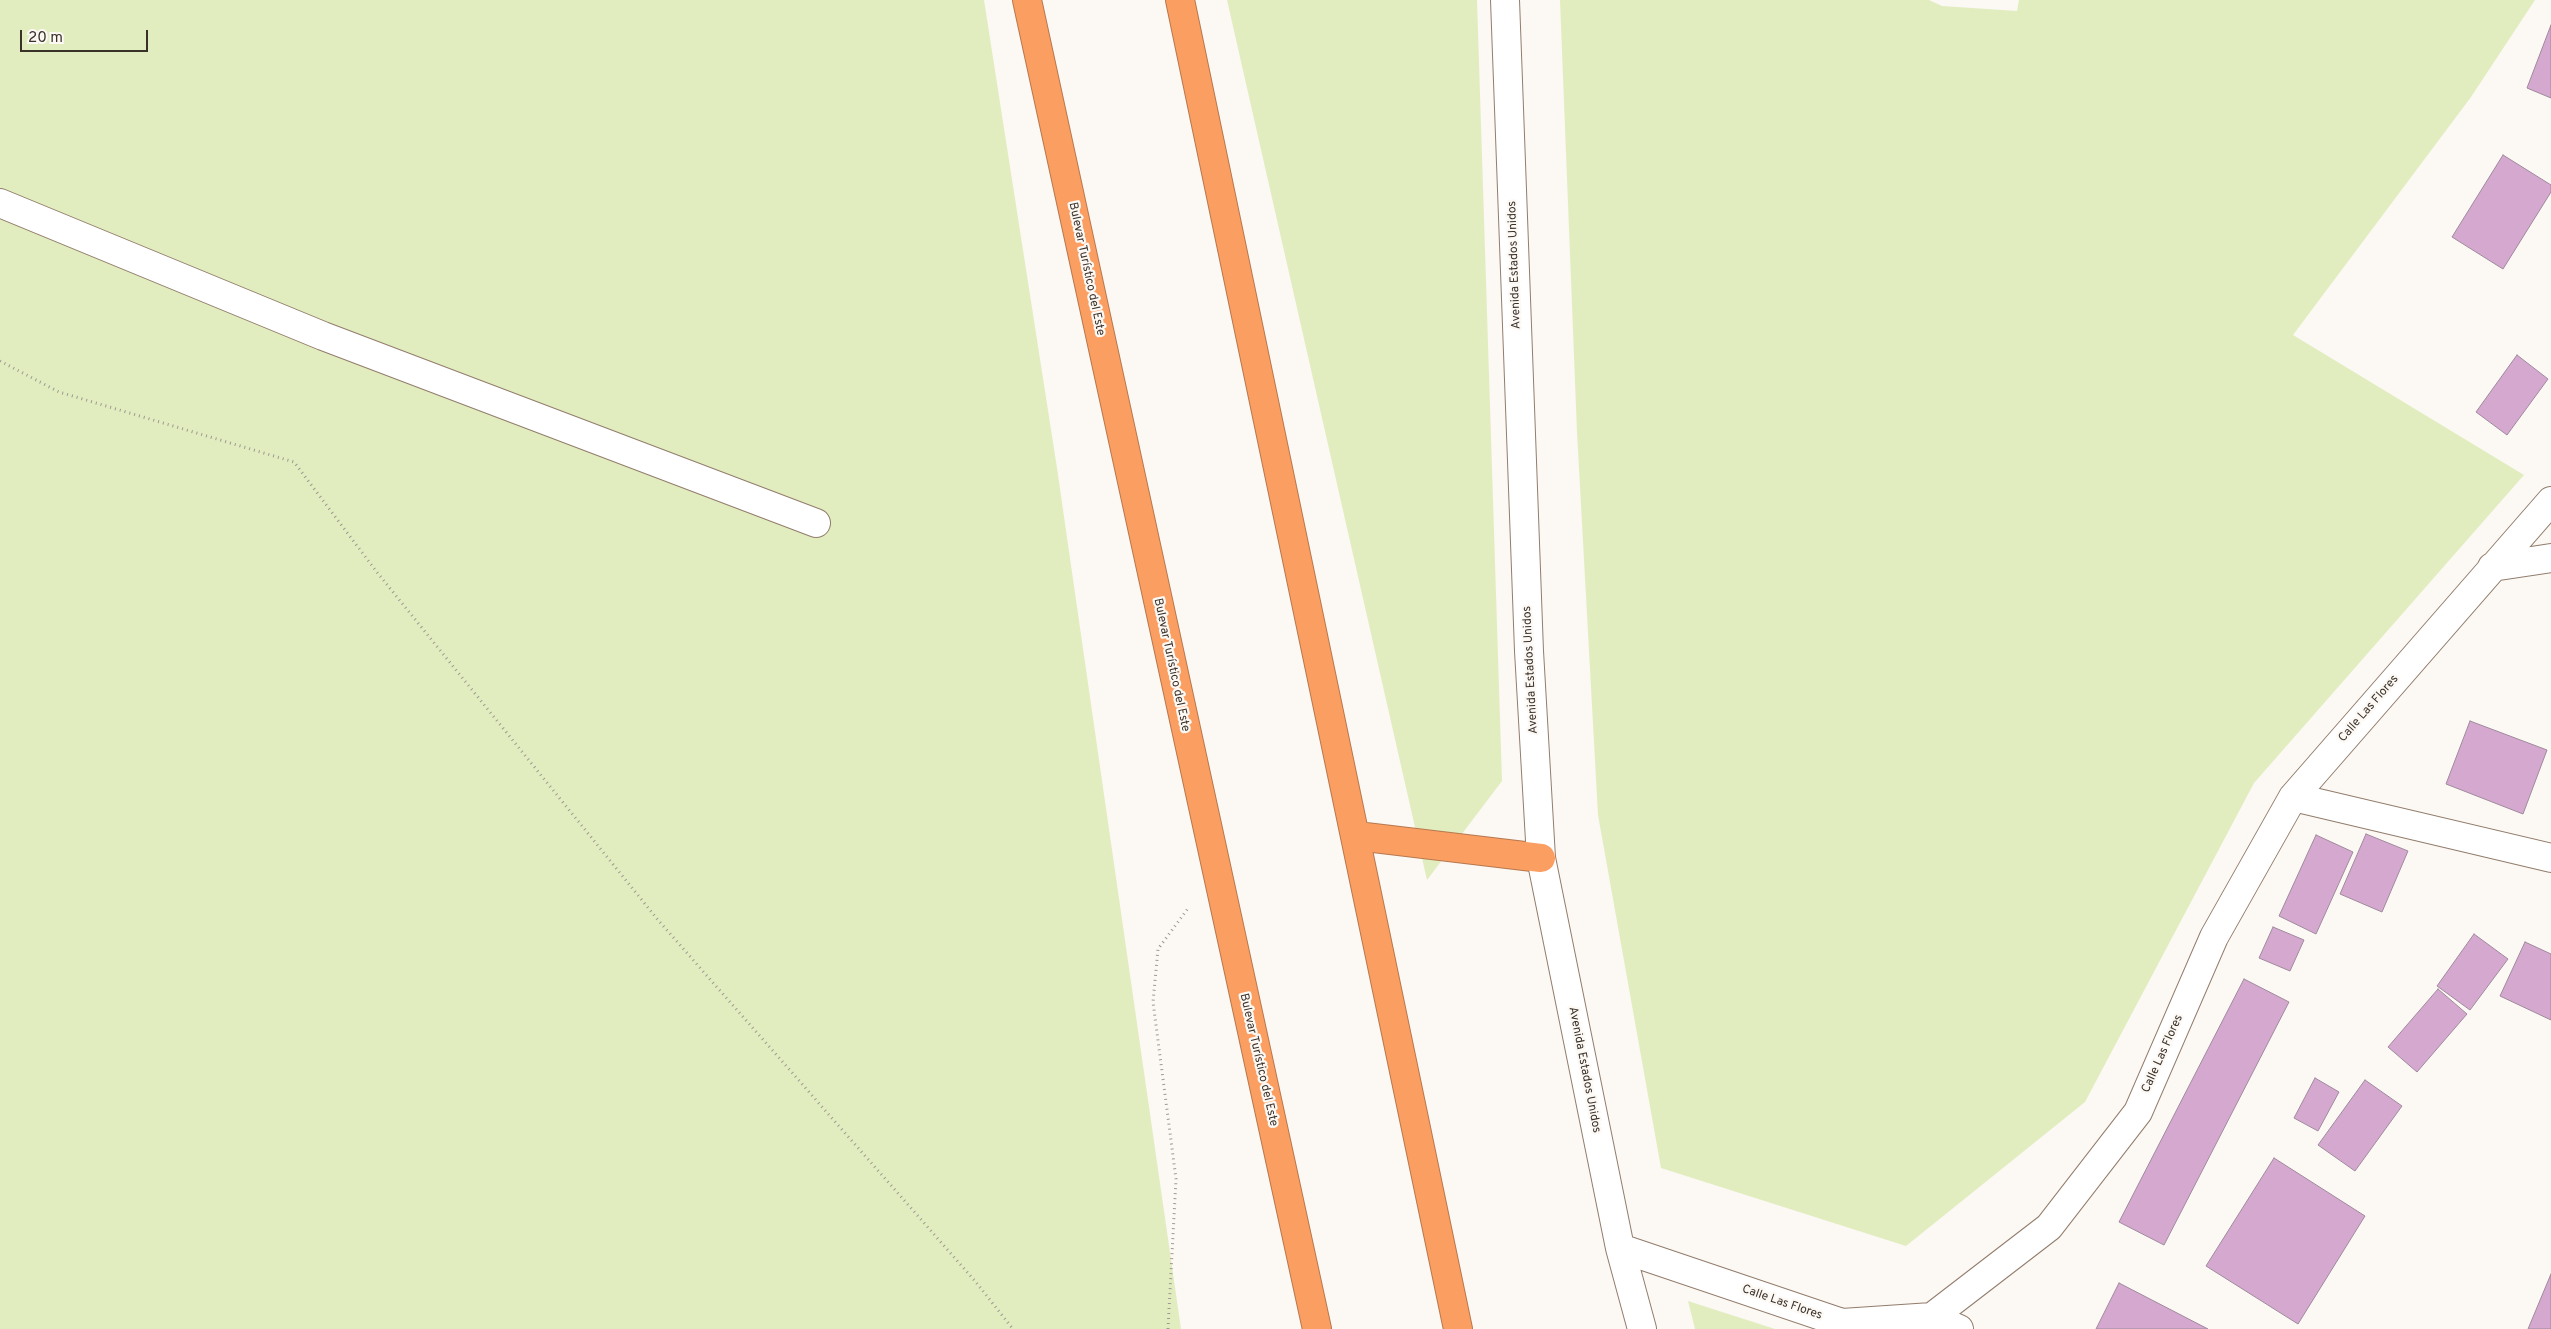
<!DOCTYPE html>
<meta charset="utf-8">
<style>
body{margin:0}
#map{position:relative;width:2551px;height:1329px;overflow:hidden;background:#fcf8f4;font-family:Overpass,sans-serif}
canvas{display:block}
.scale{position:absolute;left:20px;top:30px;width:128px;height:22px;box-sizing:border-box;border:2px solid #3a3129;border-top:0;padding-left:6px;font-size:15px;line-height:18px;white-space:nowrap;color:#3a3129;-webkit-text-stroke:4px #fcf8f4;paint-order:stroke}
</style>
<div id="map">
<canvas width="2551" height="1329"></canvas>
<div class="scale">20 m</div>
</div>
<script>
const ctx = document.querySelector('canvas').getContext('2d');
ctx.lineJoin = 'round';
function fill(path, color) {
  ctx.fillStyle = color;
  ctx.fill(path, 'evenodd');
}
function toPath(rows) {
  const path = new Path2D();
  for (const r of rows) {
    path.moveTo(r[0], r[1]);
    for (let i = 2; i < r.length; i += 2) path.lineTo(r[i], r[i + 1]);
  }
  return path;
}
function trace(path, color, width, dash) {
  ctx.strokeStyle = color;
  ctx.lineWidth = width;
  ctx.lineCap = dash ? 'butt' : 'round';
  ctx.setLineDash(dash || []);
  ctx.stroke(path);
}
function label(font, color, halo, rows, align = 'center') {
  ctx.font = font + ' Overpass,sans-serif';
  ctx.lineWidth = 4.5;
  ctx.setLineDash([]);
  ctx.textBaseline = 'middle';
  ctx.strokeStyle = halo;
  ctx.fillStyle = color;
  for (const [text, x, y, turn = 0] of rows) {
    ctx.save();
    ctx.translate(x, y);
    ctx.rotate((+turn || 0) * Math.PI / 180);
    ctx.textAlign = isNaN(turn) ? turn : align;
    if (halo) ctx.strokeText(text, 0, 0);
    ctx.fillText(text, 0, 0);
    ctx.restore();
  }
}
const green = toPath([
 [0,0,984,0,1057,468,1181,1329,0,1329],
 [1227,0,1477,0,1502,781,1427,880],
 [1560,0,1929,0,1942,6,2017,11,2019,0,2535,0,2471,97,2293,335,2524,475,2254,783,2085,1102,1906,1246,1661,1168,1598,815,1577,432],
 [1688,1301,1775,1329,1695,1329]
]);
const building = toPath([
 [2551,25,2551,98,2527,88,2551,25],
 [2503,155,2551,185,2551,192,2503,269,2452,237,2503,155],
 [2517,355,2548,379,2507,435,2476,412,2517,355],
 [2470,721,2547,750,2523,814,2446,784,2470,721],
 [2366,834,2408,851,2382,912,2340,894,2366,834],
 [2316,835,2353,852,2316,934,2279,916,2316,835],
 [2273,927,2304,940,2290,971,2259,958,2273,927],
 [2474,934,2508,959,2470,1010,2437,986,2474,934],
 [2525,942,2551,954,2551,1020,2500,996,2525,942],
 [2244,979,2289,1002,2164,1245,2119,1222,2244,979],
 [2438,989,2467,1014,2417,1072,2388,1047,2438,989],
 [2315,1078,2339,1092,2318,1131,2294,1118,2315,1078],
 [2365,1080,2402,1106,2355,1171,2318,1145,2365,1080],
 [2274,1158,2365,1216,2298,1324,2206,1266,2274,1158],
 [2551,1274,2551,1329,2528,1329,2551,1274],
 [2119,1283,2208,1329,2096,1329,2119,1283]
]);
const path = toPath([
 [0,361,59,392,294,462,376,571,658,920,975,1281,1013,1329],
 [1168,1329,1176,1179,1153,1002,1158,949,1189,907]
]);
const minor = toPath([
 [1505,0,1529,651,1541,858,1620,1248,1642,1329],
 [0,203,323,336,816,523],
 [2492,567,2551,558],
 [2293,797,2551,858],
 [1620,1248,1842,1323,1932,1317,2049,1227,2138,1112,2214,937,2293,797,2551,501],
 [1932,1317,1959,1329]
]);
const highway = toPath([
 [1027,0,1317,1329],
 [1180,0,1458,1329],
 [1357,836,1541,858]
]);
const streetNames = [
 ["Avenida Estados Unidos",1515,265,-92],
 ["Bulevar Turístico del Este",1086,269,78],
 ["Bulevar Turístico del Este",1171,665,78],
 ["Avenida Estados Unidos",1531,670,-93],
 ["Calle Las Flores",2369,709,-49],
 ["Calle Las Flores",2163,1054,-66],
 ["Bulevar Turístico del Este",1258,1060,77],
 ["Avenida Estados Unidos",1584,1070,79],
 ["Calle Las Flores",1782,1303,19]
];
fill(green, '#e1edbf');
fill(building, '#d5a8d0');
trace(building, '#9f8a9c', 1);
trace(minor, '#927d6c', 30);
trace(highway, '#b7784e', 30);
trace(path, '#9f9993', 3, [1, 4]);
trace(minor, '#fff', 28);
trace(highway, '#fb9e62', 28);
label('12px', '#3a3129', '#fcf8f4', streetNames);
</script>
